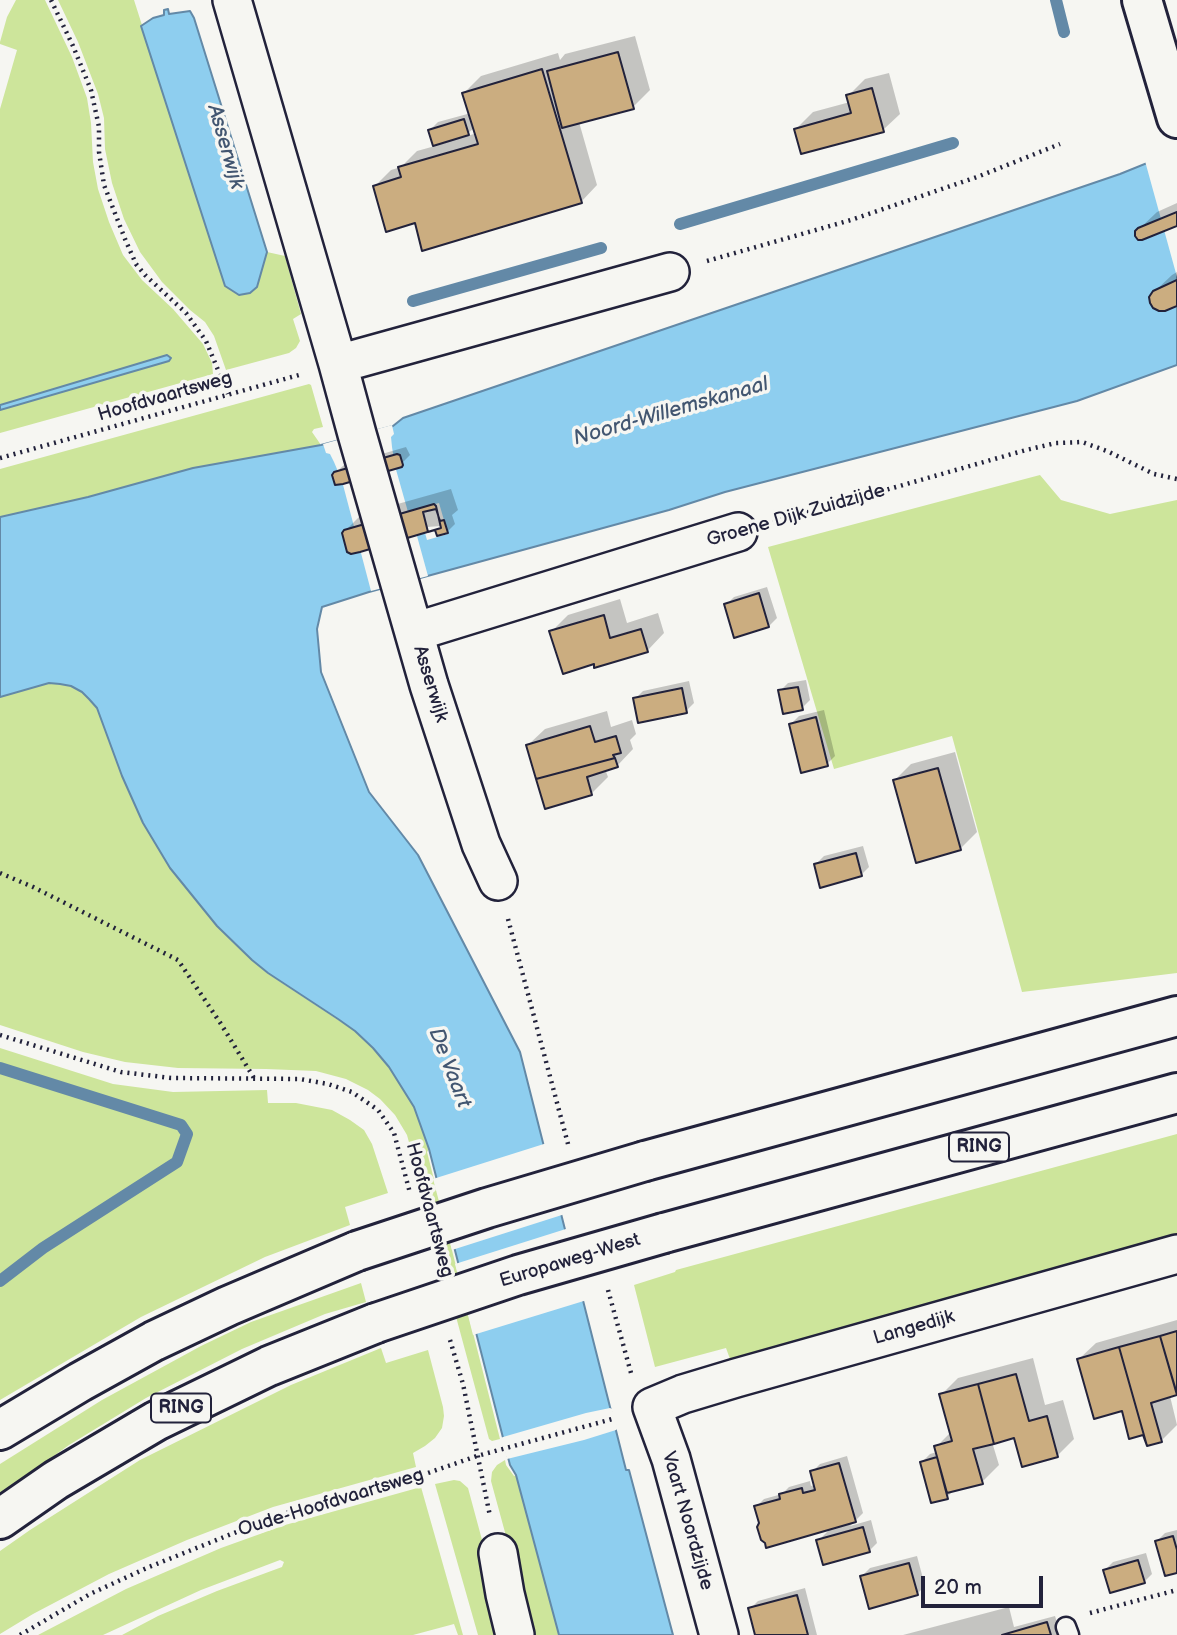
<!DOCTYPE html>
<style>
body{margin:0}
#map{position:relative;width:1177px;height:1635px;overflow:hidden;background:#f6f6f2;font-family:"Balsamiq Sans",sans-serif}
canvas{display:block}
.scale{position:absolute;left:921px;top:1576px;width:122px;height:32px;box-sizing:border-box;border:4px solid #22223b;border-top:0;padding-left:9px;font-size:21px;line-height:24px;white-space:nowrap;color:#22223b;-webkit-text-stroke:5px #f6f6f2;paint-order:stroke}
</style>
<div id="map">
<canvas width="1177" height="1635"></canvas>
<div class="scale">20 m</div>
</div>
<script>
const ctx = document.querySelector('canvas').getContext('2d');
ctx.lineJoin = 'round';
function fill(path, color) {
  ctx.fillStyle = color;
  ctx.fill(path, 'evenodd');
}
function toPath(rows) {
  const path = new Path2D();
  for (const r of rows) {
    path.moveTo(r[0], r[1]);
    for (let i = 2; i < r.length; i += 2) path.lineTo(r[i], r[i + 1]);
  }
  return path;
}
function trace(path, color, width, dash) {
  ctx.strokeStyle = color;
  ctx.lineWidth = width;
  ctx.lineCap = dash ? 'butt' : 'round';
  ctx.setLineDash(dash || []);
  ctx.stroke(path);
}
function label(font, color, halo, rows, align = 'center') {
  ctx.font = font + ' "Balsamiq Sans",sans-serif';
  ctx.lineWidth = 7;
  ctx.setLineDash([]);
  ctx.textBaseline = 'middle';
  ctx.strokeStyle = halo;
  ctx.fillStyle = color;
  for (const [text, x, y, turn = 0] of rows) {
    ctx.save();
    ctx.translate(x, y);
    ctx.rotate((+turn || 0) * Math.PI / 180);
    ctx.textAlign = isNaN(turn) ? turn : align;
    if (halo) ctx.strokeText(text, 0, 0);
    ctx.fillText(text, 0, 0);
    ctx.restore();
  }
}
const green = toPath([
 [16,0,45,0,72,57,87,98,91,123,93,162,98,189,109,222,123,255,142,280,173,309,203,344,212,363,213,374,0,433,0,410,169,361,171,358,167,355,0,405,0,109,17,50,0,44,0,42,7,17],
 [58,0,134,0,225,286,257,287,267,252,285,256,301,314,293,319,300,341,296,348,289,353,226,370,214,336,205,322,190,310,162,282,140,252,124,219,112,183,105,149,104,118,98,94,78,42],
 [309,384,311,385,323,427,314,429,312,432,321,445,193,468,88,497,0,517,0,469],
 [1040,475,1061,500,1110,514,1177,500,1177,973,1022,992,952,736,834,769,768,547],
 [49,683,71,686,82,692,97,708,122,776,143,823,170,868,252,960,267,973,355,1031,373,1048,389,1067,406,1093,414,1107,429,1149,427,1152,500,1439,492,1441,489,1439,407,1135,395,1115,380,1099,368,1090,346,1079,316,1071,266,1069,178,1068,125,1062,83,1052,0,1025,0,697],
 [0,1048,113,1084,173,1092,267,1090,268,1103,296,1103,332,1110,350,1120,364,1130,372,1144,388,1193,345,1207,350,1225,265,1257,141,1317,0,1400],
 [1177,1134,1177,1237,730,1359,726,1348,655,1367,634,1285,675,1272,676,1270],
 [361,1283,366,1302,325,1314,242,1349,146,1398,69,1445,0,1495,0,1464,102,1400,201,1346,251,1322],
 [381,1348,386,1363,428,1350,443,1407,444,1416,442,1428,435,1438,425,1446,413,1453,416,1467,273,1507,187,1540,109,1574,33,1614,0,1634,0,1551,30,1530,140,1460,291,1385],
 [505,1460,506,1465,514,1476,516,1475,559,1635,533,1635,491,1481,492,1472,497,1465],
 [454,1480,460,1481,468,1488,485,1551,500,1635,478,1635,435,1484],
 [421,1487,463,1635,458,1635,454,1624,413,1635,122,1635,158,1616,217,1591,282,1567,284,1562,280,1560,201,1590,103,1635,38,1635,126,1589,221,1548,285,1525]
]);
const water = toPath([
 [168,9,169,14,190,11,194,18,267,252,257,287,250,293,239,295,225,286,141,26,153,18,164,15,164,10,168,9],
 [1177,151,1177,365,1077,401,725,492,669,510,369,592,322,607,317,629,321,672,369,792,418,855,520,1052,626,1470,629,1470,673,1635,559,1635,516,1475,510,1465,429,1149,414,1107,389,1067,373,1048,355,1031,338,1019,268,973,252,960,217,926,170,868,143,823,122,776,97,708,89,699,82,692,71,686,60,684,49,683,0,697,0,517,88,497,193,468,321,445,393,426,403,418,1120,174,1177,151],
 [167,355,171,358,169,361,0,410,0,405,167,355]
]);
const pier = toPath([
 [1177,148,1177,277,1145,161],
 [392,425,394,434,391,437,392,447,395,466,408,512,439,503,448,534,427,540,425,533,417,536,428,576,371,591,342,481,334,462,330,454,326,453,323,444],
 [547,1143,565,1214,452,1250,433,1179],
 [569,1228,587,1300,473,1335,455,1264],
 [610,1408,612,1409,618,1428,616,1430,584,1440,507,1459,501,1438,503,1437,586,1413]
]);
const shadow = toPath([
 [635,36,650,90,633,107,579,122,597,185,581,202,416,221,375,186,391,170,401,167,417,151,435,146,430,130,438,122,471,113,464,93,481,76,558,53,560,60,565,54],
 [475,127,477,133,464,137],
 [889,73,900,114,883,130,796,129,813,112,850,102,848,96,865,79],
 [1177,203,1177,224,1136,232,1157,212],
 [1177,272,1177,304,1154,292,1172,275],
 [406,447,410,455,399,466,335,473,344,465],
 [451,489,458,510,452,515,455,524,447,532,441,526,343,533,362,514],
 [767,587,777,618,769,626,726,605,734,597],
 [620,599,627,623,658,613,664,633,648,650,596,665,595,662,551,632,568,615],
 [806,680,810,700,802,708,780,691,788,683],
 [689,681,694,703,686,711,635,699,643,691],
 [824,710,835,756,827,764,791,724,799,716],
 [607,711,611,727,632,720,636,734,630,740,633,749,617,766,605,769,608,777,591,794,528,745,545,729],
 [955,752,977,832,961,848,895,780,911,764],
 [863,846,869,867,861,875,816,864,824,856],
 [1177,1320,1177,1393,1170,1396,1177,1425,1161,1441,1144,1433,1079,1359,1096,1343],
 [1033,1358,1045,1405,1063,1400,1074,1439,1057,1456,1015,1436,992,1442,999,1465,982,1482,955,1489,947,1497,922,1462,930,1454,937,1452,936,1447,951,1432,941,1395,958,1378],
 [847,1456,863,1513,850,1526,871,1520,877,1543,869,1551,818,1541,831,1528,761,1523,756,1507,764,1499,782,1494,789,1487,810,1481,811,1486,815,1485,812,1472,820,1464],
 [1177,1530,1177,1571,1157,1541,1165,1533],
 [1146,1553,1152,1574,1144,1582,1105,1570,1113,1562],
 [917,1556,925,1586,917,1594,862,1576,870,1568],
 [805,1588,817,1635,757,1635,750,1609,758,1601],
 [1009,1607,1014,1627,1055,1616,1061,1635,903,1635]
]);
const stream = toPath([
 [1056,0,1064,32],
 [680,224,953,143],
 [413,301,601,248],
 [0,1068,181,1125,187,1134,177,1162,43,1248,0,1281]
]);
const building = toPath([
 [618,52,634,109,562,128,547,71,618,52],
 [542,69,582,203,422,251,415,223,386,232,373,186,401,177,398,167,478,144,462,93,542,69],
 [872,88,884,132,801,154,794,129,851,113,846,95,872,88],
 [464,119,469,135,433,146,428,130,464,119],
 [1177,212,1177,226,1142,240,1138,240,1135,236,1135,231,1138,228,1177,212],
 [1177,280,1177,306,1165,311,1159,311,1153,308,1150,303,1149,297,1153,291,1177,280],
 [397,454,400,455,403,465,402,467,343,484,335,485,332,475,334,472,397,454],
 [434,504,436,506,441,528,360,552,351,554,347,552,342,533,344,530,434,504],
 [436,509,440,521,444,520,448,533,437,536,435,530,428,532,423,512,436,509],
 [759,593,769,627,734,638,724,604,759,593],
 [604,615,610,638,641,629,648,652,594,668,594,664,563,674,549,631,604,615],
 [798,687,803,710,783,714,778,690,798,687],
 [682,688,687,713,638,723,633,698,682,688],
 [816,717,828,766,801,773,789,724,816,717],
 [590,726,595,742,616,736,621,753,613,755,615,758,536,779,526,745,590,726],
 [615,758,618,767,587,777,592,795,545,809,536,779,615,758],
 [938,768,961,850,916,863,893,780,938,768],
 [856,853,862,876,820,888,814,864,856,853],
 [1177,1331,1177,1394,1160,1336,1177,1331],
 [1160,1336,1177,1395,1151,1403,1162,1442,1147,1446,1119,1347,1160,1336],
 [1119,1347,1147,1446,1143,1435,1129,1439,1122,1411,1094,1419,1077,1359,1119,1347],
 [1016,1374,1029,1421,1047,1416,1058,1457,1022,1467,1014,1438,994,1444,978,1384,1016,1374],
 [978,1384,994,1444,973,1449,983,1484,947,1493,934,1446,952,1441,939,1394,978,1384],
 [937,1457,948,1499,931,1503,920,1462,937,1457],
 [839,1463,856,1522,766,1548,765,1543,761,1540,757,1527,759,1523,754,1506,780,1499,779,1494,802,1488,803,1493,815,1490,810,1471,839,1463],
 [863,1527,870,1552,823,1565,816,1540,863,1527],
 [1173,1536,1177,1550,1177,1573,1165,1576,1155,1541,1173,1536],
 [1138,1560,1145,1583,1110,1593,1103,1570,1138,1560],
 [909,1563,918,1595,869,1609,860,1576,909,1563],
 [797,1595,808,1635,755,1635,748,1608,797,1595],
 [1047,1622,1051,1635,1002,1635,1047,1622]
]);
const path = toPath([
 [51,0,73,46,91,90,99,127,99,152,104,185,125,239,136,264,145,275,186,313,206,341,228,394],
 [707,261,851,220,977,177,1060,144],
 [0,458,299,375],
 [773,522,1026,450,1056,443,1082,442,1107,451,1154,474,1177,479],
 [0,873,33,887,178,960,221,1024,254,1078],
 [508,919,568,1144],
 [0,1035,121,1072,171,1078,300,1079,328,1084,352,1092,378,1110,394,1133,410,1193],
 [608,1290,631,1373],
 [450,1340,463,1384,490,1516],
 [1090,1613,1177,1590],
 [20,1635,90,1594,149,1567,279,1515,425,1474,477,1456,616,1418]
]);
const lane = toPath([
 [1066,1627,1069,1635]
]);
const street = toPath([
 [232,0,338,364,357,434,429,685,481,844,498,881],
 [338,364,670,272],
 [414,632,738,532],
 [498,1553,505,1594,515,1635],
 [719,1635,671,1459,652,1407,683,1394,736,1378,1177,1254]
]);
const secondary = toPath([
 [1142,0,1177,118]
]);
const primary = toPath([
 [645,1161,1177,1016],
 [664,1233,1177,1093],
 [0,1430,80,1382,154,1341,228,1306,357,1251],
 [0,1519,56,1480,156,1421,269,1366,376,1323]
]);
const primaryBridge = toPath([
 [357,1251,487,1208,645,1161],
 [376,1323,518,1275,664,1233]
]);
const shields = [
 [979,1147,60],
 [181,1408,60]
];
const shieldNames = [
 ["RING",979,1147],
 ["RING",181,1408]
];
const streetNames = [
 ["Hoofdvaartsweg",165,397,-16],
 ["Groene Dijk Zuidzijde",796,516,-16],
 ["Asserwijk",430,684,73],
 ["Hoofdvaartsweg",429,1210,75],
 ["Europaweg-West",570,1261,-17],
 ["Langedijk",914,1328,-16],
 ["Oude-Hoofdvaartsweg",331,1503,-17],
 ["Vaart Noordzijde",687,1521,74]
];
const waterNames = [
 ["Asserwijk",225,147,74],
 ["Noord-Willemskanaal",671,412,-16],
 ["De Vaart",449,1068,69]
];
fill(green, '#cde59b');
fill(water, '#8eceef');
trace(water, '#6389a7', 2);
fill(pier, '#f6f6f2');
fill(shadow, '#0003');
trace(stream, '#6389a7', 12);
fill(building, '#cbad80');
trace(building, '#22223b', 2);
trace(lane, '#22223b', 23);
trace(street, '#22223b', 42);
trace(secondary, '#22223b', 44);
trace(primary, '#22223b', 44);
trace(path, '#22223b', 4.5, [2, 5]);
trace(lane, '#f6f6f2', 18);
trace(street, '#f6f6f2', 37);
trace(secondary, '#f6f6f2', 38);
trace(primary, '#f6f6f2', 38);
trace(primaryBridge, '#22223b', 44, []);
trace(primaryBridge, '#f6f6f2', 38);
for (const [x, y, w] of shields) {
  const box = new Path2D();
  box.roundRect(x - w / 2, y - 14.5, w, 29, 5);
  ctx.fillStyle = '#f6f6f2';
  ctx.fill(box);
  trace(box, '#22223b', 2);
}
label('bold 18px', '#22223b', null, shieldNames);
label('19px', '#22223b', '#f6f6f2', streetNames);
label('italic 21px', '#425671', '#f6f6f2', waterNames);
</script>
